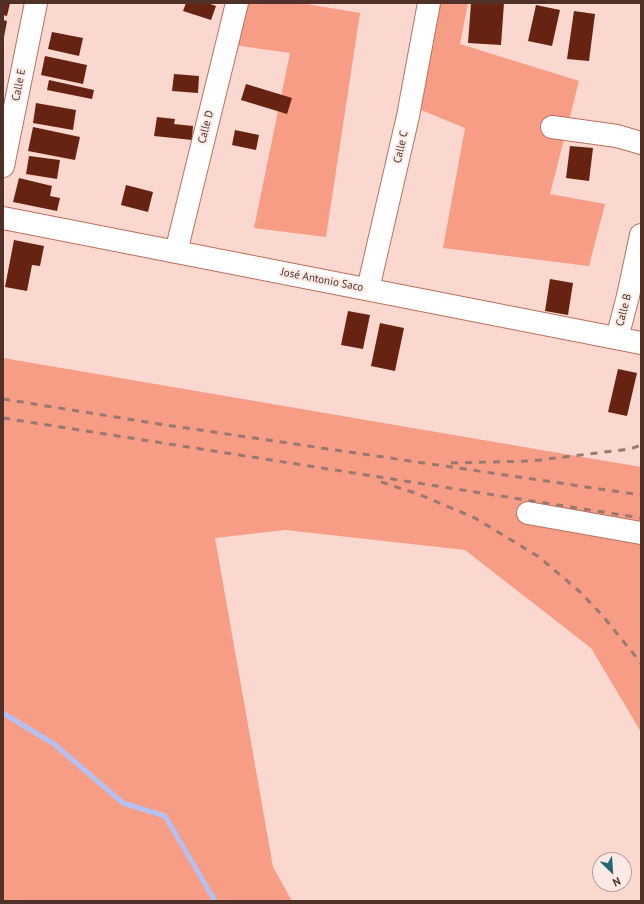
<!DOCTYPE html>
<meta charset="utf-8">
<style>
body{margin:0}
#map{position:relative;width:644px;height:904px;overflow:hidden;background:#fad8cf;font-family:"PT Sans",sans-serif}
canvas{display:block}
.frame{position:absolute;inset:0;border:4px solid #513028;pointer-events:none}
.north{position:absolute;left:592px;top:852px;width:40px;height:40px;box-sizing:border-box;background:#fbe9e5;border:1px solid #b79f99;border-radius:50%;rotate:155deg;font-size:11px;font-weight:700;line-height:16px;text-align:center;color:#513028}
.north::after{content:'';display:block;margin:auto;width:14px;height:18px;background:#206776;clip-path:polygon(50% 0,100% 100%,50% 72%,0 100%)}
</style>
<div id="map">
<canvas width="644" height="904"></canvas>
<div class="frame"></div>
<div class="north">N</div>
</div>
<script>
const ctx = document.querySelector('canvas').getContext('2d');
ctx.lineJoin = 'round';
function fill(path, color) {
  ctx.fillStyle = color;
  ctx.fill(path, 'evenodd');
}
function toPath(rows) {
  const path = new Path2D();
  for (const r of rows) {
    path.moveTo(r[0], r[1]);
    for (let i = 2; i < r.length; i += 2) path.lineTo(r[i], r[i + 1]);
  }
  return path;
}
function trace(path, color, width, dash) {
  ctx.strokeStyle = color;
  ctx.lineWidth = width;
  ctx.lineCap = dash ? 'butt' : 'round';
  ctx.setLineDash(dash || []);
  ctx.stroke(path);
}
function label(font, color, halo, rows, align = 'center') {
  ctx.font = font + ' "PT Sans",sans-serif';
  ctx.lineWidth = 4;
  ctx.setLineDash([]);
  ctx.textBaseline = 'middle';
  ctx.strokeStyle = halo;
  ctx.fillStyle = color;
  for (const [text, x, y, turn = 0] of rows) {
    ctx.save();
    ctx.translate(x, y);
    ctx.rotate((+turn || 0) * Math.PI / 180);
    ctx.textAlign = isNaN(turn) ? turn : align;
    if (halo) ctx.strokeText(text, 0, 0);
    ctx.fillText(text, 0, 0);
    ctx.restore();
  }
}
const green = toPath([
 [237,3,301,3,360,13,326,237,254,228,290,53,227,44],
 [438,3,468,3,460,44,579,81,550,194,605,204,589,266,443,248,465,128,421,110],
 [3,358,641,467,641,732,591,648,465,550,285,530,215,538,273,867,292,901,3,901]
]);
const stream = toPath([
 [3,713,54,744,123,803,165,816,215,901]
]);
const building = toPath([
 [3,3,10,3,7,16,3,15],
 [186,3,207,3,216,6,211,20,183,11],
 [471,3,504,3,501,45,468,43],
 [536,5,560,10,552,46,528,41],
 [574,11,595,14,589,61,567,59],
 [3,20,7,21,4,37,3,37],
 [52,32,83,38,79,56,48,49],
 [45,56,87,65,83,84,41,75],
 [174,74,199,76,198,93,172,91],
 [49,80,94,90,92,99,47,90],
 [246,84,292,98,287,114,241,100],
 [36,103,76,110,73,130,33,123],
 [157,117,175,119,174,124,193,126,192,140,154,136],
 [33,127,80,137,75,160,28,151],
 [235,130,259,135,256,150,232,145],
 [570,146,593,148,589,181,566,178],
 [29,156,60,160,57,179,26,174],
 [19,178,52,186,50,196,60,198,57,211,13,202],
 [126,185,153,192,148,212,121,205],
 [14,240,44,246,40,266,32,265,27,291,5,287],
 [550,279,573,283,568,315,545,311],
 [348,311,370,315,363,349,341,345],
 [380,323,404,328,395,371,371,366],
 [618,369,637,373,627,416,608,412]
]);
const minor = toPath([
 [552,127,617,136,641,143],
 [3,166,36,3],
 [3,218,641,343],
 [176,252,237,3],
 [368,289,408,116,429,3],
 [617,338,628,296,641,235],
 [528,513,641,533]
]);
const rail = toPath([
 [3,399,159,424,641,495],
 [3,418,641,518],
 [451,463,531,461,630,449,641,445],
 [381,482,418,494,475,518,539,557,579,591,602,615,641,663]
]);
const streetNames = [
 ["Calle E",19,85,-79],
 ["Calle D",206,127,-76],
 ["Calle C",401,147,-77],
 ["José Antonio Saco",322,280,11],
 ["Calle B",624,310,-76]
];
fill(green, '#f79d86');
trace(stream, '#b5c0f1', 5);
fill(building, '#672311');
trace(minor, '#bd705d', 24);
trace(minor, '#fff', 22);
trace(rail, '#99786f', 3, [7, 7]);
label('11px', '#513028', '#fbe9e5', streetNames);
</script>
